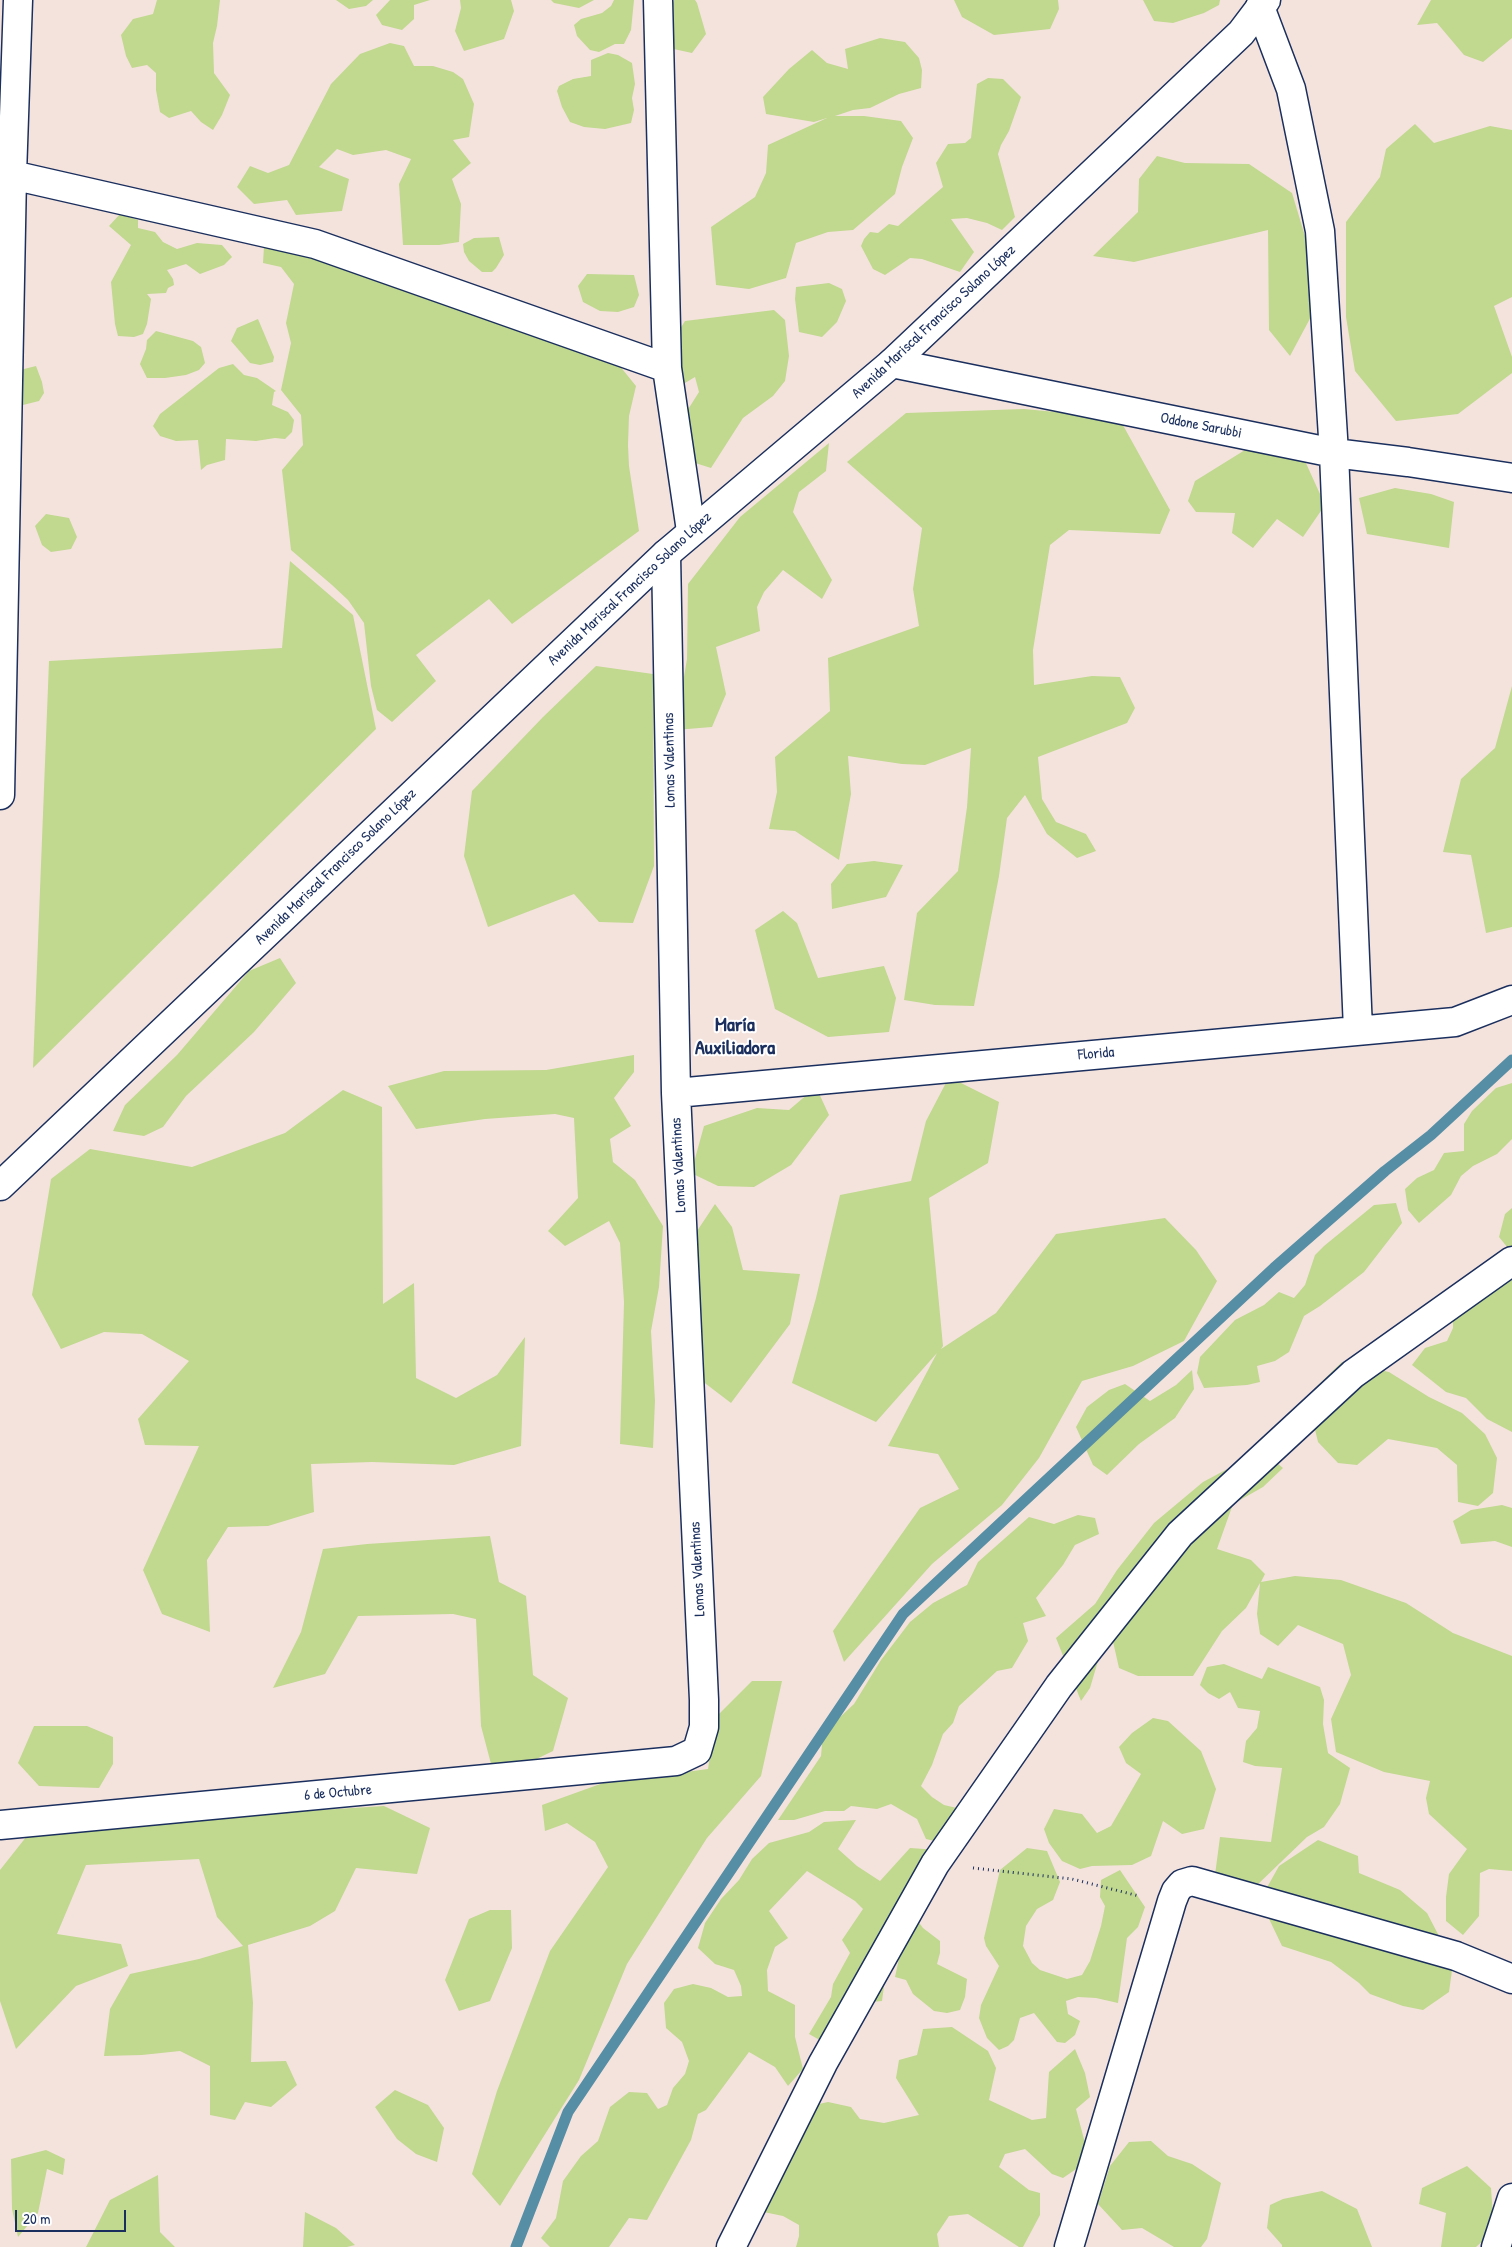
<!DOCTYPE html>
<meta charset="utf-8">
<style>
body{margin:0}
#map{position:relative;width:1512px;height:2247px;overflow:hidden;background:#f4e3dd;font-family:"Patrick Hand",sans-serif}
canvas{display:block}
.scale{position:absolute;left:15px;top:2210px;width:111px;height:22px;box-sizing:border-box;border:2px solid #1b2f5e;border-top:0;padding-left:6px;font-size:15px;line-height:18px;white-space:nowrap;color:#1b2f5e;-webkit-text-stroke:4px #fff;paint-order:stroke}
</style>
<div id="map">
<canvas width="1512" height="2247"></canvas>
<div class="scale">20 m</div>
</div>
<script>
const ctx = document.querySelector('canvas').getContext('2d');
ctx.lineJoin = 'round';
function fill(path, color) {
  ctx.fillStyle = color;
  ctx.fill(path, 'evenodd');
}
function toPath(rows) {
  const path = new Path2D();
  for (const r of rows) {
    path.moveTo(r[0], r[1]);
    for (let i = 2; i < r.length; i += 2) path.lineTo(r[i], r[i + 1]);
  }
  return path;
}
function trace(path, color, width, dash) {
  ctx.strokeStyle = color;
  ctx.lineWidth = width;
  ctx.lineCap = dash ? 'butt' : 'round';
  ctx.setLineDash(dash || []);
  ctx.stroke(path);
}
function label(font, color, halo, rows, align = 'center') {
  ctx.font = font + ' "Patrick Hand",sans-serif';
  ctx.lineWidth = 4;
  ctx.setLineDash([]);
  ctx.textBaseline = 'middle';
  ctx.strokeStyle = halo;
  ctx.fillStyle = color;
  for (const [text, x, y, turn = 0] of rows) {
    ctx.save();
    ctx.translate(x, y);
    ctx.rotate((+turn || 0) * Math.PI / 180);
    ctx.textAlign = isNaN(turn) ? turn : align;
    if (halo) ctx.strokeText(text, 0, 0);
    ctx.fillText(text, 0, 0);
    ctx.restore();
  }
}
const green = toPath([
 [157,0,220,0,217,26,213,43,214,73,230,95,222,115,213,130,201,122,191,111,169,118,160,112,156,90,156,73,147,65,132,68,126,56,121,35,133,19,153,14],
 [336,0,373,0,366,6,349,9],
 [390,0,430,0,414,5,414,19,402,30,382,25,376,15],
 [460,0,511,0,514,11,504,39,464,51,455,31,461,8],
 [551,0,594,0,579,8,554,3],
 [614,0,634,0,631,30,624,44,615,44,599,52,590,50,577,36,574,25,581,19,602,13,611,6],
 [674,0,695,0,697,3,706,34,692,53,669,48,665,25],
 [954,0,1058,0,1059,9,1050,29,994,35,962,17],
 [1143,0,1220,0,1219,5,1204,13,1173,23,1154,21],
 [1431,0,1512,0,1512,38,1483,62,1464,55,1437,23,1417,25],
 [880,38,905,42,919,58,922,70,921,88,899,94,870,108,853,110,835,116,864,116,901,121,913,138,902,167,895,194,853,230,828,232,796,243,786,278,749,289,716,285,711,227,755,197,766,173,768,145,827,118,814,122,766,114,763,97,789,69,812,50,827,63,848,69,845,49],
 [390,43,404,46,414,66,433,66,453,72,463,79,474,104,469,137,453,140,471,163,452,179,461,204,459,242,439,245,403,245,399,184,411,159,386,150,353,155,337,149,319,167,349,179,342,211,296,215,287,200,254,204,237,187,250,166,268,173,289,165,331,84,360,54],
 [608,53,618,55,632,63,635,84,632,98,634,110,631,123,605,129,584,127,570,122,562,107,557,91,559,86,573,79,591,76,591,60],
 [988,78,1003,79,1021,97,1009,131,1001,145,998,154,1015,217,1002,230,987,223,967,218,951,219,974,252,960,272,922,259,910,258,885,275,873,269,861,246,864,239,870,232,878,233,889,224,898,226,943,187,936,163,948,144,965,143,971,138,977,84],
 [1415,124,1434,143,1490,126,1512,130,1512,297,1494,306,1512,357,1512,373,1458,414,1396,421,1355,371,1346,317,1346,222,1380,177,1386,149],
 [1157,156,1185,163,1249,164,1292,193,1311,256,1313,313,1290,356,1269,330,1268,230,1134,262,1093,256,1138,212,1139,179],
 [120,214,138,220,138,228,155,232,163,242,177,249,197,243,222,245,232,257,224,265,200,274,186,264,167,270,173,279,174,285,168,288,166,293,147,294,151,299,147,324,143,334,134,337,118,336,115,324,111,282,131,245,109,226],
 [499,237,504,255,496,268,492,272,482,272,469,261,464,252,463,244,474,238],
 [264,246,471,297,606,349,636,386,629,416,628,445,629,466,639,531,512,624,489,599,416,655,436,681,392,722,377,710,371,686,364,623,348,600,332,585,291,550,282,470,303,445,301,415,281,390,291,343,286,323,294,284,281,267,263,263],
 [587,274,634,275,639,295,634,307,618,312,600,311,583,302,578,286],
 [829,283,842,289,846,301,837,322,822,337,799,332,795,299,796,287],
 [774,310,785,320,789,356,785,381,773,396,743,418,711,468,670,455,687,411,699,392,695,377,680,386,667,350,685,321],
 [258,319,274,357,273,362,260,365,250,363,231,341,237,328],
 [156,331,193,341,201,347,205,363,199,370,186,375,165,378,147,378,140,364,146,349,147,340],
 [233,364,244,375,257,378,276,391,274,392,272,405,288,412,294,420,292,432,285,439,275,438,256,441,226,439,225,460,207,465,201,470,198,440,176,441,160,436,153,426,160,414,219,368],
 [36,366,42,382,44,393,39,401,23,405,6,396,12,372],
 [1024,409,1119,418,1170,510,1160,534,1069,530,1050,545,1033,650,1034,685,1092,676,1120,677,1135,708,1127,723,1038,757,1042,799,1056,822,1086,834,1096,851,1077,858,1047,834,1025,795,1007,818,999,876,974,1006,935,1005,904,1000,917,913,958,871,967,807,971,748,925,765,902,764,848,756,851,794,839,860,795,831,769,829,777,792,775,757,830,711,828,658,919,626,913,589,922,528,847,462,906,413],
 [829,443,826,471,799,492,793,512,832,580,822,599,783,570,764,592,757,607,760,631,716,647,726,694,712,727,675,730,687,659,688,584,740,517],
 [1245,450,1305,461,1325,505,1303,537,1277,519,1253,548,1232,533,1235,513,1196,512,1188,501,1195,481],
 [1395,488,1431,494,1454,502,1449,548,1367,534,1359,498],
 [46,514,69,518,77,537,71,549,51,552,42,545,35,526],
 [290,561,353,615,376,729,33,1068,49,661,282,648],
 [596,666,653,674,654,866,633,923,599,922,574,894,488,927,464,856,472,791,543,717],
 [1512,686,1512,927,1486,933,1471,855,1443,852,1461,779,1495,748],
 [874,861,903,865,886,897,832,909,831,884,847,864],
 [783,911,797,923,818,978,884,966,896,998,889,1032,828,1037,775,1009,755,930],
 [280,958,296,983,254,1032,186,1096,163,1127,144,1136,113,1131,125,1105,177,1055,249,971],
 [634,1055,634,1072,614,1098,631,1126,610,1139,613,1162,635,1180,663,1226,659,1287,651,1331,655,1401,653,1448,620,1444,624,1302,620,1243,609,1221,565,1246,548,1231,578,1198,574,1118,555,1114,485,1119,416,1129,388,1086,444,1071,546,1070],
 [949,1077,999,1102,988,1163,929,1198,943,1346,941,1349,996,1313,1056,1234,1165,1218,1196,1250,1217,1281,1184,1341,1133,1366,1082,1381,1039,1458,1002,1505,932,1564,844,1662,833,1631,920,1508,959,1489,938,1454,888,1446,937,1353,876,1422,792,1383,816,1298,840,1195,911,1181,926,1121],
 [1512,1083,1512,1139,1497,1154,1473,1166,1461,1176,1451,1195,1419,1223,1408,1210,1405,1189,1417,1178,1434,1170,1444,1153,1464,1151,1464,1124,1472,1111,1496,1088],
 [816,1087,829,1115,791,1165,754,1187,718,1186,691,1173,704,1126,757,1108,789,1110],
 [343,1090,382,1107,383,1304,414,1283,416,1378,456,1398,497,1375,525,1337,521,1446,454,1465,372,1462,311,1464,314,1512,268,1526,228,1527,207,1560,210,1632,162,1614,143,1570,199,1446,145,1445,138,1419,189,1361,142,1334,104,1332,61,1349,32,1295,51,1179,90,1149,192,1167,285,1133],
 [1396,1203,1402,1223,1364,1272,1320,1306,1304,1316,1289,1352,1275,1361,1257,1366,1260,1382,1247,1385,1204,1388,1197,1373,1200,1357,1235,1320,1264,1305,1279,1292,1294,1298,1305,1285,1315,1255,1324,1246,1374,1205],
 [715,1204,732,1227,743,1270,800,1274,790,1324,731,1403,689,1371,693,1237],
 [1512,1208,1512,1253,1499,1237,1505,1214],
 [1512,1258,1512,1432,1487,1419,1466,1398,1446,1392,1412,1365,1425,1348,1447,1341,1453,1328,1453,1308],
 [1342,1362,1389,1372,1429,1397,1462,1413,1485,1434,1497,1458,1493,1493,1478,1506,1458,1502,1457,1465,1437,1448,1388,1439,1357,1465,1338,1463,1318,1442,1311,1413,1314,1389],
 [1192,1370,1194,1389,1175,1418,1139,1444,1107,1475,1093,1465,1076,1427,1087,1407,1109,1390,1125,1384,1150,1401,1176,1385],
 [1259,1448,1283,1468,1263,1487,1233,1504,1217,1549,1251,1560,1265,1574,1261,1582,1295,1576,1341,1580,1406,1603,1453,1633,1512,1656,1512,1871,1489,1869,1480,1873,1479,1916,1463,1935,1446,1921,1446,1897,1449,1874,1467,1849,1429,1814,1426,1798,1430,1781,1384,1772,1336,1752,1331,1719,1351,1675,1343,1644,1298,1625,1278,1646,1260,1634,1257,1614,1260,1583,1246,1608,1222,1631,1193,1676,1138,1676,1119,1668,1109,1624,1090,1688,1081,1701,1056,1638,1095,1604,1117,1570,1154,1523,1203,1482,1248,1458],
 [1502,1505,1512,1508,1512,1547,1495,1541,1461,1544,1453,1521,1471,1510],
 [1078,1515,1095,1518,1099,1534,1075,1545,1063,1565,1036,1598,1046,1616,1023,1623,1028,1641,1012,1668,997,1671,959,1706,953,1723,943,1734,932,1765,921,1786,932,1797,944,1805,961,1809,956,1846,926,1839,917,1819,891,1804,877,1809,851,1806,844,1811,825,1811,794,1820,778,1820,821,1756,823,1733,854,1704,881,1660,910,1622,933,1603,967,1585,978,1562,1029,1517,1054,1524],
 [490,1536,499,1582,526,1596,533,1675,568,1698,553,1751,495,1779,481,1726,476,1619,453,1614,358,1616,325,1674,273,1688,301,1632,323,1549,367,1544],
 [1224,1664,1262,1679,1268,1667,1320,1687,1324,1700,1323,1724,1328,1753,1350,1768,1340,1804,1324,1827,1307,1837,1255,1887,1215,1875,1220,1837,1271,1842,1282,1768,1255,1766,1243,1762,1246,1741,1257,1728,1260,1711,1238,1708,1230,1692,1219,1699,1208,1693,1200,1685,1207,1667],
 [752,1681,782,1681,761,1776,707,1838,627,1964,579,2080,500,2206,472,2174,497,2091,550,1951,608,1867,595,1842,567,1823,545,1831,542,1805,603,1783,708,1769,716,1717],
 [1153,1718,1168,1721,1201,1751,1216,1789,1204,1829,1182,1834,1163,1821,1151,1856,1132,1865,1092,1866,1080,1869,1062,1861,1049,1843,1044,1829,1054,1809,1082,1814,1097,1833,1111,1826,1141,1774,1126,1763,1119,1747,1132,1733],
 [34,1726,87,1726,113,1737,113,1764,99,1788,39,1786,18,1763],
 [384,1806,430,1828,417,1874,356,1868,335,1911,310,1926,248,1945,253,2003,251,2062,286,2061,297,2085,271,2107,245,2102,235,2120,210,2115,210,2066,180,2051,142,2055,104,2056,110,2009,130,1974,199,1959,243,1946,217,1917,199,1859,86,1865,57,1934,121,1944,128,1966,76,1986,16,2049,0,2001,0,1870,38,1822,131,1828,227,1816],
 [856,1820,838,1849,857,1866,880,1881,910,1848,939,1850,885,1979,882,2001,851,2004,832,2047,809,2034,831,1997,833,1984,850,1953,842,1940,863,1909,855,1901,807,1871,769,1911,788,1938,775,1947,767,1970,768,1991,795,2005,795,2037,803,2069,788,2086,775,2067,749,2052,706,2110,698,2114,691,2140,647,2220,629,2218,609,2247,550,2247,541,2238,556,2218,563,2181,581,2156,598,2141,610,2107,629,2092,647,2093,658,2109,667,2105,673,2088,685,2074,689,2061,682,2042,666,2028,664,2003,674,1989,693,1984,711,1988,728,1997,742,1996,741,1986,734,1970,715,1964,698,1948,705,1923,721,1899,739,1880,752,1859,769,1843,809,1832,824,1822],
 [1318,1840,1358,1856,1359,1873,1400,1890,1427,1913,1453,1963,1449,1992,1423,2010,1403,2006,1370,1994,1359,1983,1331,1962,1282,1946,1260,1900,1279,1866],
 [1027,1848,1047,1851,1060,1882,1053,1900,1037,1909,1026,1926,1023,1946,1032,1963,1040,1970,1067,1979,1082,1975,1090,1961,1101,1926,1105,1906,1100,1897,1101,1880,1120,1870,1145,1907,1138,1927,1127,1938,1118,2003,1096,1998,1078,1997,1066,2001,1068,2014,1080,2021,1075,2035,1065,2043,1057,2042,1034,2013,1020,2018,1014,2040,1008,2046,999,2050,987,2038,979,2018,981,2005,999,1966,986,1946,984,1938,1000,1870],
 [490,1910,511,1910,512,1948,490,2001,459,2011,445,1980,469,1919],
 [917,1920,923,1928,940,1941,940,1953,937,1964,967,1979,965,1997,960,2010,947,2013,934,2011,913,1994,906,1980,895,1977,900,1954],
 [952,2027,988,2051,996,2068,989,2100,1032,2120,1046,2118,1049,2072,1075,2049,1085,2073,1090,2097,1076,2109,1085,2143,1082,2165,1063,2178,1052,2174,1025,2149,1005,2154,999,2167,1029,2190,1040,2193,1040,2215,1023,2247,1019,2247,968,2214,949,2216,937,2234,939,2247,796,2247,799,2236,799,2225,783,2216,754,2210,797,2109,828,2102,851,2107,860,2119,884,2123,919,2115,896,2078,899,2060,917,2055,923,2029],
 [395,2090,428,2105,444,2128,437,2162,416,2154,397,2139,375,2107],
 [1151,2141,1168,2156,1192,2164,1221,2183,1207,2239,1201,2247,1174,2247,1142,2228,1122,2230,1098,2204,1110,2166,1129,2142],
 [46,2150,65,2159,63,2175,47,2169,38,2213,18,2237,12,2209,11,2159],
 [1467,2166,1491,2188,1494,2231,1476,2247,1441,2247,1446,2213,1419,2204,1422,2188],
 [158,2175,160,2232,175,2247,86,2247,110,2200],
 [1322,2191,1357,2209,1372,2247,1282,2247,1282,2245,1267,2228,1270,2205,1283,2199],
 [305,2212,336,2228,355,2245,347,2247,303,2247]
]);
const stream = toPath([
 [516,2247,568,2112,903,1614,1274,1268,1385,1171,1431,1135,1512,1060]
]);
const path = toPath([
 [973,1868,1072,1879,1139,1896]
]);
const minor = toPath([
 [658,0,667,368,691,531],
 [1260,7,1291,89,1320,231,1334,453,1358,1030],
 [0,176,12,175,315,244,667,368],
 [892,363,1334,453,1408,462,1512,478],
 [0,795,12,175,18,0],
 [676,1093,1455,1022,1512,1000],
 [0,1825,676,1761,697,1751,704,1727,704,1700,676,1093,666,554],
 [731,2247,823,2063,935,1864,1059,1686,1180,1534,1353,1374,1512,1261],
 [1069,2247,1172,1901,1176,1891,1182,1884,1192,1881,1456,1956,1512,1979],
 [1496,2247,1512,2198]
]);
const tertiary = toPath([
 [0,1186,666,554,892,363,1241,33,1266,0]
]);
const streetNames = [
 ["Avenida Mariscal Francisco Solano López",934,322,-43],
 ["Oddone Sarubbi",1201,426,11],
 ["Avenida Mariscal Francisco Solano López",630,589,-43],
 ["Lomas Valentinas",670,760,-91],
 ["Avenida Mariscal Francisco Solano López",336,867,-44],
 ["Florida",1096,1054,-5],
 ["Lomas Valentinas",679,1165,-93],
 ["Lomas Valentinas",698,1569,-93],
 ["6 de Octubre",338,1793,-5]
];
const districtNames = [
 ["María",735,1026],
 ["Auxiliadora",735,1049]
];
fill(green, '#c1d88f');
trace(stream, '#568ea5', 11);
trace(minor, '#1b2f5e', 31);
trace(tertiary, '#1b2f5e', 31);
trace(path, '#1b2f5e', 3, [1, 4]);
trace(minor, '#fff', 28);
trace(tertiary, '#fff', 28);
label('15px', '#1b2f5e', '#fff', streetNames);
label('bold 20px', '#1b2f5e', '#fff', districtNames);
</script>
